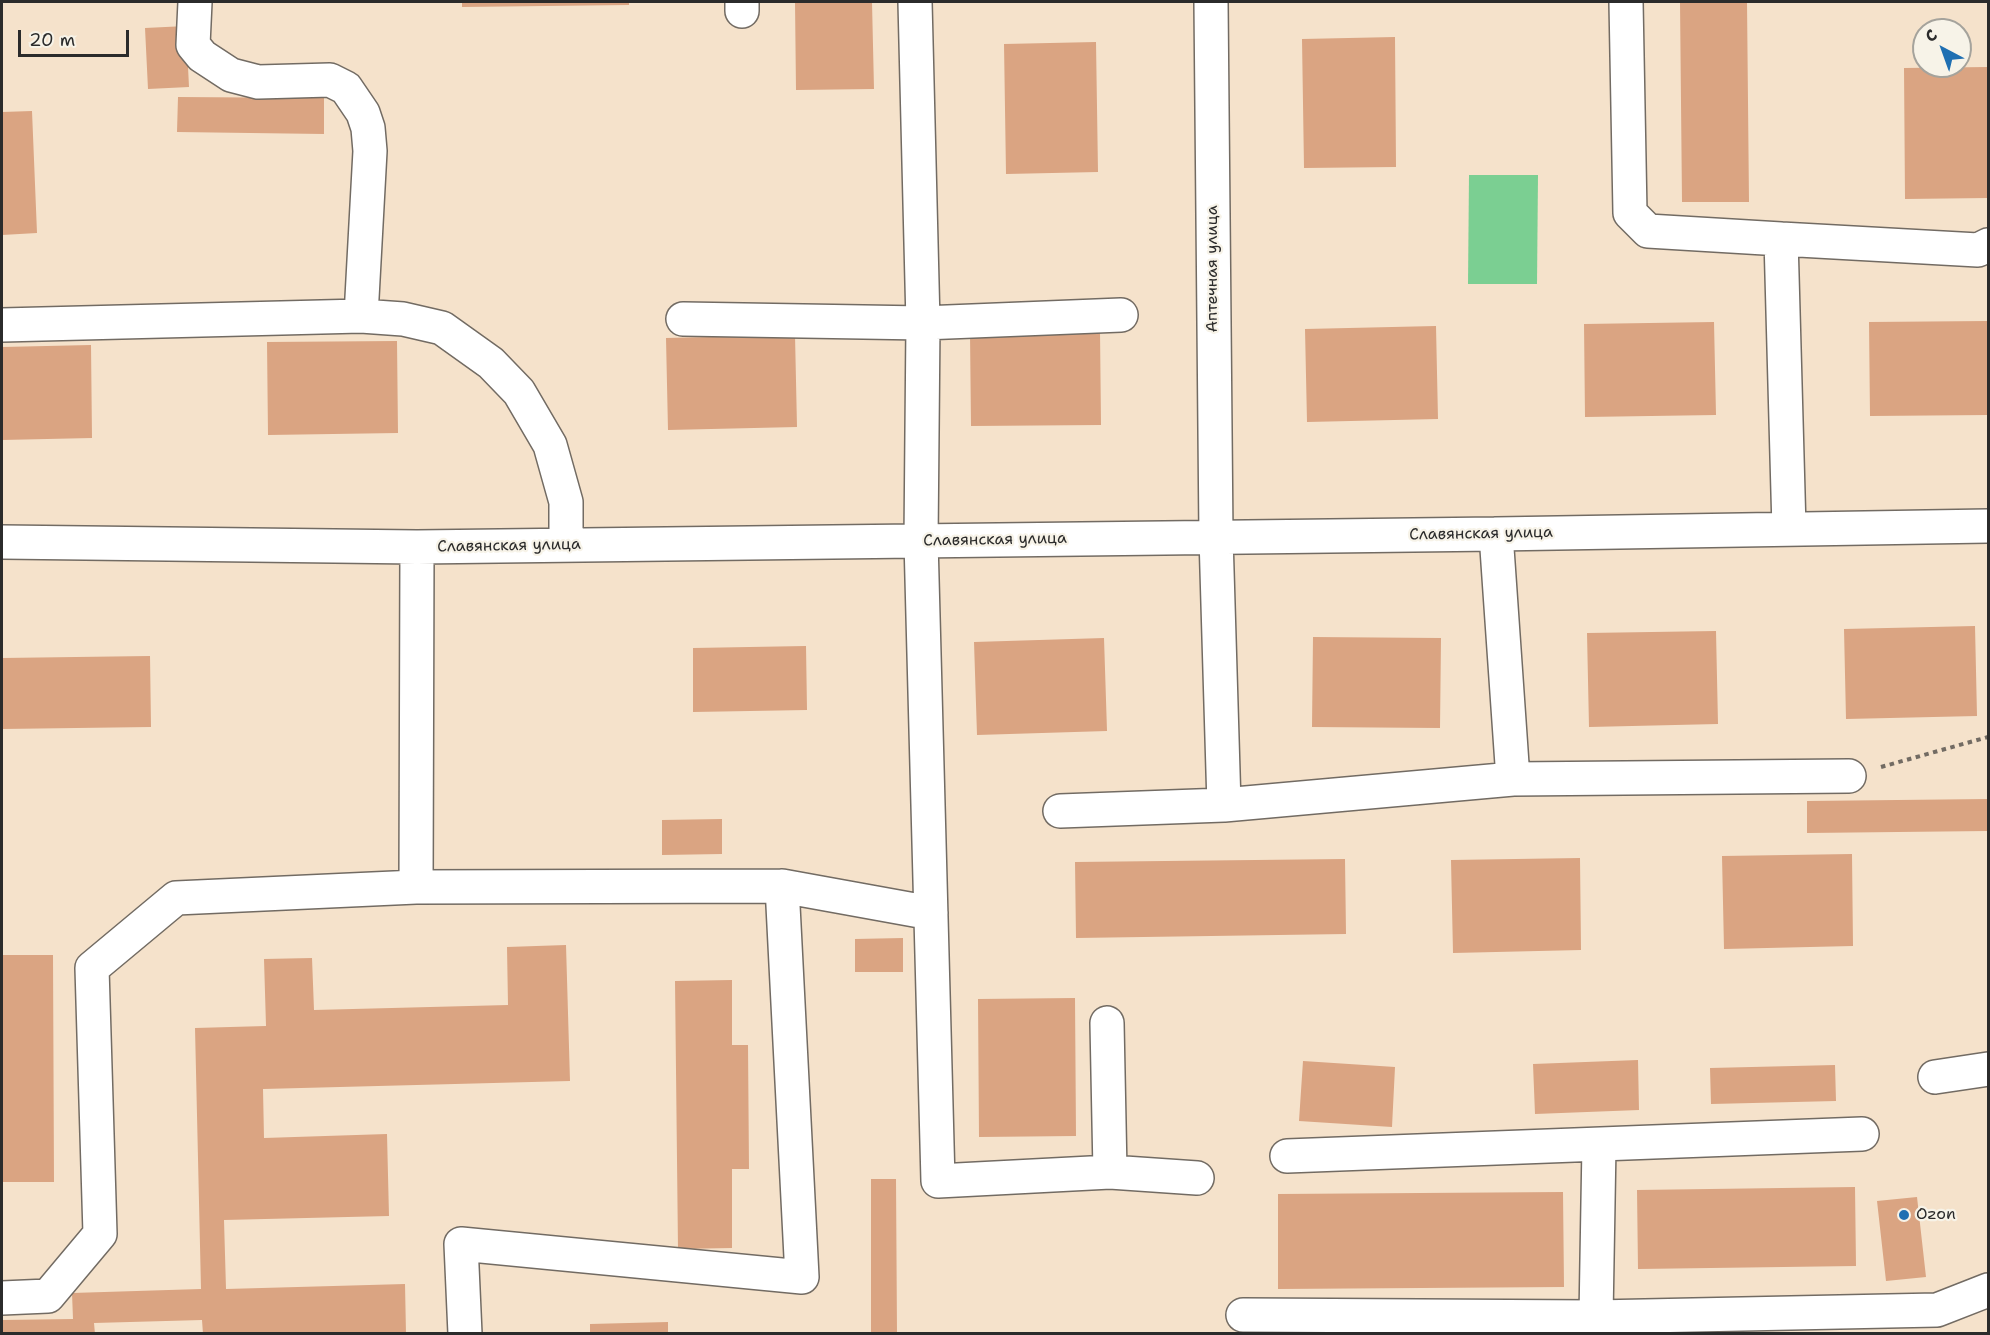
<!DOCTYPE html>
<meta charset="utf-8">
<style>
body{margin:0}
#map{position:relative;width:1990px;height:1335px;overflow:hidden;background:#f5e2cb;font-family:"Shantell Sans",sans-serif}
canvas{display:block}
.frame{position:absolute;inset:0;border:3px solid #2b2b2b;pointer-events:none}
.north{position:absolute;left:1912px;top:18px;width:60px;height:60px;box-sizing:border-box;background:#f7f3e8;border:2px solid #a5a39c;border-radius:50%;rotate:319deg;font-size:16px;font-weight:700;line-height:24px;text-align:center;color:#2b2b2b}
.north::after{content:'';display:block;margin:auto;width:21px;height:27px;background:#1f6fb2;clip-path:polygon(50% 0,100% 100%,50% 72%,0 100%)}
.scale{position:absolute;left:18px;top:30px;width:111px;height:27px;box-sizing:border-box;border:3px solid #2b2b2b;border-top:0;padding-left:8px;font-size:18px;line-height:21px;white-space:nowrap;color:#2b2b2b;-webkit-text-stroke:4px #f7f3e8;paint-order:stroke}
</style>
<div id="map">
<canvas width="1990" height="1335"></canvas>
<div class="frame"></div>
<div class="north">С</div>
<div class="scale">20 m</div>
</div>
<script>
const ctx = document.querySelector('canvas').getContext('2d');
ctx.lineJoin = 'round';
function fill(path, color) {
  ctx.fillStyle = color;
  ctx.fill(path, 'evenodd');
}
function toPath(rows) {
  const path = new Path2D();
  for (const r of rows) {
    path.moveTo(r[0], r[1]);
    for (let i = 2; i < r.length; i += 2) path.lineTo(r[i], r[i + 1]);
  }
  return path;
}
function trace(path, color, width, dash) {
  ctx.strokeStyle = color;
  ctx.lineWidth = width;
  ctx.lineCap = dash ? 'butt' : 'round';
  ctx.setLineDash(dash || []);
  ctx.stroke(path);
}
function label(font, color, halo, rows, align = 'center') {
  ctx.font = font + ' "Shantell Sans",sans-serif';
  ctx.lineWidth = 4.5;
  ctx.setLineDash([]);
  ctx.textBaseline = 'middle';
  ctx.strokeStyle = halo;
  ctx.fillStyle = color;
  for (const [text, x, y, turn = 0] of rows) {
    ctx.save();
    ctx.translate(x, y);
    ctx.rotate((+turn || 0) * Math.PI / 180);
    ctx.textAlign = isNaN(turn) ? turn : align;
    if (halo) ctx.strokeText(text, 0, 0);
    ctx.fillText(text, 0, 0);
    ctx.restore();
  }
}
const green = toPath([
 [1469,175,1538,175,1537,284,1468,284]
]);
const building = toPath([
 [462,2,629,2,629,5,462,7],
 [795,2,872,2,874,89,796,90],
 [1680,2,1747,2,1749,202,1682,202],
 [186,26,189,87,148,89,145,28],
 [1395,37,1396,167,1304,168,1302,39],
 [1096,42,1098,172,1006,174,1004,44],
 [1988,67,1988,198,1905,199,1904,68],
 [178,97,324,98,324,134,177,132],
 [32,111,37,233,2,235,2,112],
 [1988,321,1988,415,1870,416,1869,322],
 [1714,322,1716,415,1585,417,1584,324],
 [1436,326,1438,419,1307,422,1305,329],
 [1100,331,1101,425,971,426,970,333],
 [795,335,797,427,668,430,666,338],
 [397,341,398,433,268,435,267,342],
 [91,345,92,438,2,440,2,347],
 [1975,626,1977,716,1846,719,1844,629],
 [1716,631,1718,724,1589,727,1587,633],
 [1313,637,1441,638,1440,728,1312,727],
 [1104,638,1107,731,977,735,974,642],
 [806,646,807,710,693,712,693,648],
 [150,656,151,727,2,729,2,658],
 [1988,799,1988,831,1807,833,1807,801],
 [722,819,722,854,662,855,662,820],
 [1852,854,1853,946,1724,949,1722,856],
 [1580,858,1581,950,1453,953,1451,860],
 [1345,859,1346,934,1076,938,1075,862],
 [903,938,903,972,855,972,855,939],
 [566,945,570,1081,263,1089,264,1138,387,1134,389,1216,224,1220,226,1289,405,1284,406,1334,203,1334,202,1320,94,1323,95,1334,2,1334,2,1320,73,1319,72,1293,201,1289,195,1028,266,1026,264,959,312,958,314,1010,508,1005,507,947],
 [2,955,53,955,54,1182,2,1182],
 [732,980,732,1045,748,1045,749,1169,732,1169,732,1248,678,1249,675,981],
 [1075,998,1076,1136,979,1137,978,999],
 [1638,1060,1639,1110,1535,1114,1533,1064],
 [1303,1061,1395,1067,1392,1127,1299,1121],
 [1835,1065,1836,1101,1711,1104,1710,1068],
 [871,1179,896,1179,897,1334,871,1334],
 [1855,1187,1856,1266,1638,1269,1637,1190],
 [1563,1192,1564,1287,1278,1289,1278,1194],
 [1917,1197,1926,1277,1886,1281,1877,1201],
 [668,1322,668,1334,590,1334,590,1324]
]);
const path = toPath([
 [1881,767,1988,737]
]);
const minor = toPath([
 [742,2,742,11],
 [915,2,923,323,921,541,938,1181,1110,1172,1197,1178],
 [1211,2,1216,537,1224,805],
 [1626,2,1630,213,1648,231,1781,239,1789,529],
 [1781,239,1978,250,1988,245],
 [361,316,403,319,442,328,491,363,519,392,550,445,566,502,566,545],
 [683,319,923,323,1121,315],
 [2,325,361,316,370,151,368,128,363,113,346,88,330,80,258,82,231,75,202,56,193,45,195,2],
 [1496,534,1513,779],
 [2,542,417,547,1496,534,1988,526],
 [1060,811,1224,805,1513,779,1849,776],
 [416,887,417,547],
 [1107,1023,1110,1172],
 [1935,1077,1988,1069],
 [1287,1156,1862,1134],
 [2,1298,48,1296,100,1234,92,968,176,898,416,887,782,886,931,913],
 [1243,1315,1596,1317,1937,1310,1988,1290],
 [1596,1317,1599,1145],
 [465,1334,461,1244,802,1277,782,886]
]);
const markers = [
 [1904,1215,6,"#1f6fb2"]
];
const streetNames = [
 ["Аптечная улица",1213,269,-90],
 ["Славянская улица",1481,534,-1],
 ["Славянская улица",995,540,-1],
 ["Славянская улица",509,546,-1]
];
const poiNames = [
 ["Ozon",1916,1215]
];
fill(green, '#7bcf92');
fill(building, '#daa482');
trace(minor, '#726b63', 36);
trace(path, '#726b63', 4, [4.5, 4.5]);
trace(minor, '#fff', 33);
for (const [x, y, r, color] of markers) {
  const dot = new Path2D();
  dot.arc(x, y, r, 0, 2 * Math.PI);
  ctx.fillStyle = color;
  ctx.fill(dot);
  trace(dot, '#f7f3e8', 2);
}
label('16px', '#2b2b2b', '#f7f3e8', streetNames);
label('16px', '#2b2b2b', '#f7f3e8', poiNames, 'left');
</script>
